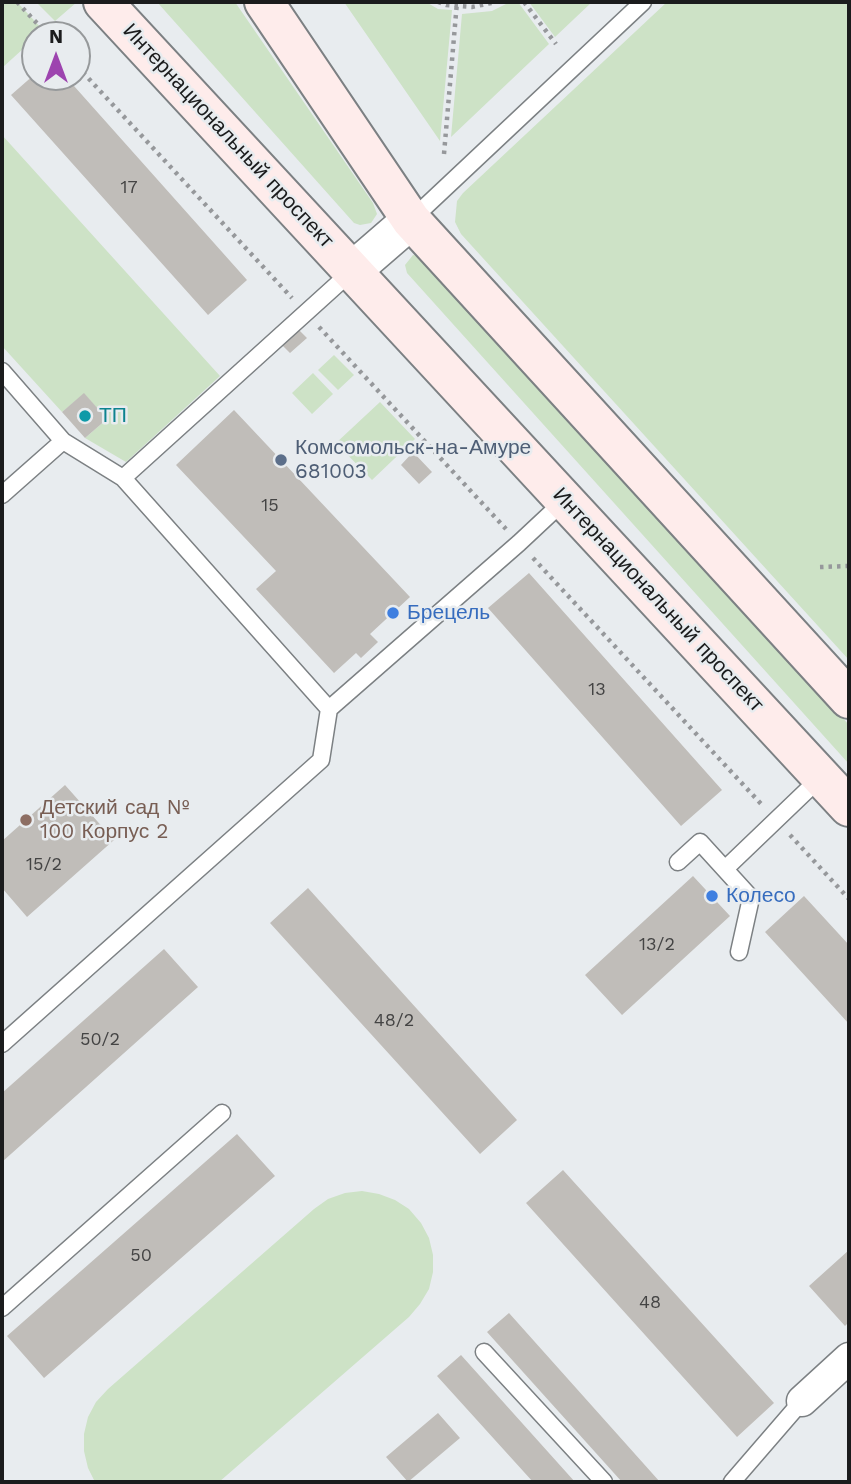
<!DOCTYPE html>
<meta charset="utf-8">
<style>
body{margin:0}
#map{position:relative;width:851px;height:1484px;overflow:hidden;background:#e8ecef;font-family:"Work Sans",sans-serif}
canvas{display:block}
.frame{position:absolute;inset:0;border:4px solid #1b1c1d;pointer-events:none}
.north{position:absolute;left:21px;top:21px;width:70px;height:70px;box-sizing:border-box;background:#e8ecef;border:2px solid #96999b;border-radius:50%;rotate:0deg;font-size:19px;font-weight:700;line-height:28px;text-align:center;color:#1b1c1d}
.north::after{content:'';display:block;margin:auto;width:24px;height:32px;background:#9d44af;clip-path:polygon(50% 0,100% 100%,50% 72%,0 100%)}
</style>
<div id="map">
<canvas width="851" height="1484"></canvas>
<div class="frame"></div>
<div class="north">N</div>
</div>
<script>
const ctx = document.querySelector('canvas').getContext('2d');
ctx.lineJoin = 'round';
function fill(path, color) {
  ctx.fillStyle = color;
  ctx.fill(path, 'evenodd');
}
function toPath(rows) {
  const path = new Path2D();
  for (const r of rows) {
    path.moveTo(r[0], r[1]);
    for (let i = 2; i < r.length; i += 2) path.lineTo(r[i], r[i + 1]);
  }
  return path;
}
function trace(path, color, width, dash) {
  ctx.strokeStyle = color;
  ctx.lineWidth = width;
  ctx.lineCap = dash ? 'butt' : 'round';
  ctx.setLineDash(dash || []);
  ctx.stroke(path);
}
function label(font, color, halo, rows, align = 'center') {
  ctx.font = font + ' "Work Sans",sans-serif';
  ctx.lineWidth = 5;
  ctx.setLineDash([]);
  ctx.textBaseline = 'middle';
  ctx.strokeStyle = halo;
  ctx.fillStyle = color;
  for (const [text, x, y, turn = 0] of rows) {
    ctx.save();
    ctx.translate(x, y);
    ctx.rotate((+turn || 0) * Math.PI / 180);
    ctx.textAlign = isNaN(turn) ? turn : align;
    if (halo) ctx.strokeText(text, 0, 0);
    ctx.fillText(text, 0, 0);
    ctx.restore();
  }
}
const green = toPath([
 [2,2,17,2,43,30,35,35,35,38,2,68],
 [36,2,77,2,55,21],
 [157,2,235,2,373,203,377,214,371,223,360,225,354,223],
 [344,2,426,2,438,9,452,10,440,141],
 [510,2,518,2,549,44,451,137,462,14,492,11],
 [529,2,592,2,555,37],
 [667,2,849,2,849,660,461,234,455,222,457,201,463,193],
 [2,135,220,376,126,462,85,438,107,419,84,394,62,412,2,346],
 [413,255,426,257,849,725,849,764,407,273,405,265],
 [334,355,354,375,338,390,318,370],
 [313,373,333,394,312,414,292,393],
 [380,402,415,439,372,480,336,443],
 [362,1191,379,1194,395,1200,409,1209,421,1223,429,1238,433,1255,433,1272,429,1289,420,1304,409,1317,219,1482,95,1482,88,1468,84,1451,84,1434,88,1417,96,1402,108,1389,314,1209,328,1199,345,1193]
]);
const building = toPath([
 [35,74,35,77,66,77,247,280,208,315,11,95],
 [298,329,307,338,290,353,281,344],
 [84,393,107,419,85,438,62,412],
 [234,410,410,597,370,634,378,642,361,658,356,653,334,673,256,589,276,571,176,465],
 [413,452,432,472,419,484,401,465],
 [529,573,722,790,681,826,488,608],
 [65,785,114,840,27,917,2,888,2,841],
 [693,876,730,916,622,1015,585,975],
 [308,888,517,1120,480,1154,270,923],
 [804,896,849,945,849,1024,765,932],
 [164,949,198,987,2,1162,2,1093],
 [237,1134,275,1176,44,1378,7,1336],
 [563,1170,774,1403,737,1437,526,1203],
 [849,1250,849,1322,845,1326,809,1286],
 [509,1313,660,1482,622,1482,487,1332],
 [461,1355,575,1482,533,1482,437,1376],
 [438,1413,460,1438,408,1482,386,1457]
]);
const path = toPath([
 [17,2,48,35],
 [438,2,446,5,472,7,496,2],
 [524,2,556,44],
 [77,66,292,298],
 [444,154,457,2],
 [319,327,506,529],
 [533,558,763,806],
 [820,567,849,566],
 [790,835,849,899]
]);
const service = toPath([
 [411,220,643,2],
 [2,371,63,441],
 [123,478,329,709],
 [2,495,63,441,123,478,352,271],
 [678,862,700,842,751,898,739,952],
 [725,869,821,777],
 [2,1044,321,760,329,709,519,543,565,500],
 [2,1308,222,1113],
 [484,1352,604,1482],
 [732,1482,802,1401]
]);
const minor = toPath([
 [802,1401,849,1358]
]);
const tertiary = toPath([
 [352,271,411,220]
]);
const secondary = toPath([
 [103,2,849,807],
 [264,2,411,220,849,699]
]);
const markers = [
 [85,416,7,"#0f9aa8"],
 [281,460,7,"#5c6f8a"],
 [393,613,7,"#3f7fe0"],
 [26,820,7,"#8d6e63"],
 [712,896,7,"#3f7fe0"]
];
const numberNames = [
 ["17",129,188],
 ["15",270,506],
 ["13",597,690],
 ["15/2",44,865],
 ["13/2",657,945],
 ["48/2",394,1021],
 ["50/2",100,1040],
 ["50",141,1256],
 ["48",650,1303]
];
const streetNames = [
 ["Интернациональный проспект",228,136,47],
 ["Интернациональный проспект",658,600,47]
];
const cultureNames = [
 ["ТП",99,416]
];
const serviceNames = [
 ["Комсомольск-на-Амуре",295,448],
 ["681003",295,472]
];
const shopNames = [
 ["Брецель",407,613],
 ["Колесо",726,896]
];
const educationNames = [
 ["Детский сад №",40,808],
 ["100 Корпус 2",40,832]
];
fill(green, '#cde2c6');
fill(building, '#c0bdb9');
trace(service, '#7c8083', 19);
trace(minor, '#7c8083', 33);
trace(tertiary, '#7c8083', 40);
trace(secondary, '#7c8083', 42);
trace(path, '#96989b', 4.5, [3.5, 5]);
trace(service, '#fff', 16);
trace(minor, '#fff', 30);
trace(tertiary, '#fff', 37);
trace(secondary, '#feeceb', 38);
for (const [x, y, r, color] of markers) {
  const dot = new Path2D();
  dot.arc(x, y, r, 0, 2 * Math.PI);
  ctx.fillStyle = color;
  ctx.fill(dot);
  trace(dot, '#e8ecef', 2.5);
}
label('18px', '#444', null, numberNames);
label('21px', '#1b1c1d', '#e8ecef', streetNames);
label('21px', '#0d838f', '#e8ecef', cultureNames, 'left');
label('21px', '#4e5e75', '#e8ecef', serviceNames, 'left');
label('21px', '#366cbe', '#e8ecef', shopNames, 'left');
label('21px', '#785e54', '#e8ecef', educationNames, 'left');
</script>
